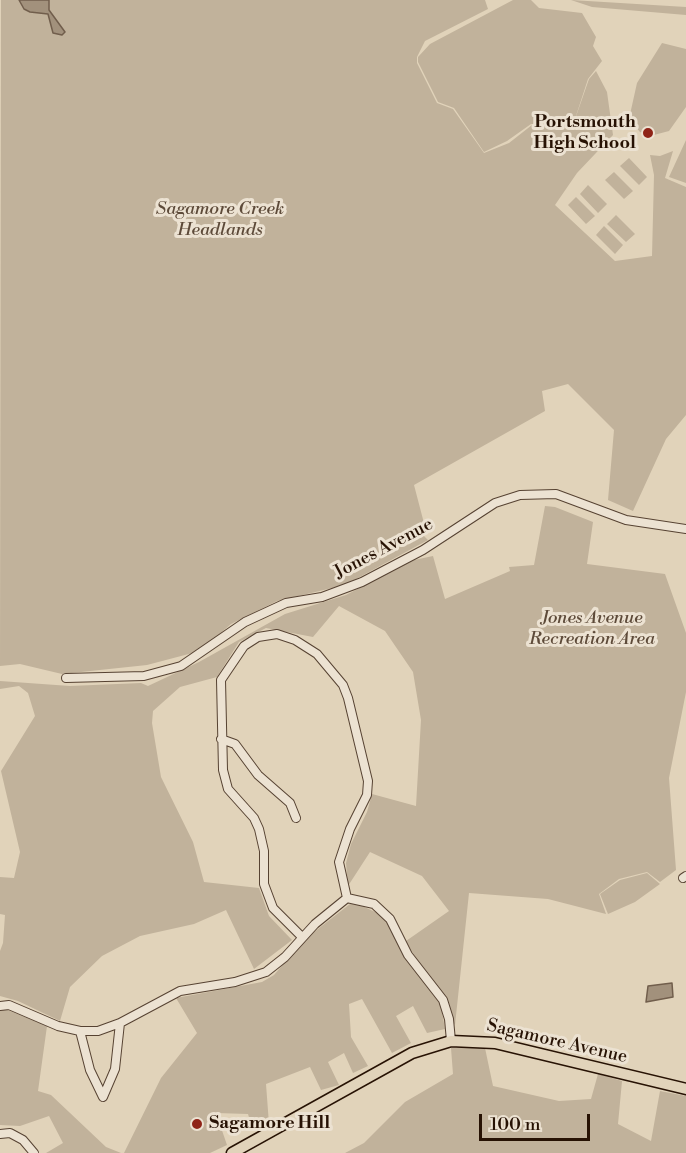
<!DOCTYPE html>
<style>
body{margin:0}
#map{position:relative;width:686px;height:1153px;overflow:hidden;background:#e1d3ba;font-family:"Libre Bodoni",serif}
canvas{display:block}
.scale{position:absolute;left:479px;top:1114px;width:111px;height:27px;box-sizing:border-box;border:3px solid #271204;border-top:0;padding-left:8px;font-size:18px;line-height:21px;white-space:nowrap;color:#271204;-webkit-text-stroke:4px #ece2d2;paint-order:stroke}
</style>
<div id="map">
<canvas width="686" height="1153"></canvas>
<div class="scale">100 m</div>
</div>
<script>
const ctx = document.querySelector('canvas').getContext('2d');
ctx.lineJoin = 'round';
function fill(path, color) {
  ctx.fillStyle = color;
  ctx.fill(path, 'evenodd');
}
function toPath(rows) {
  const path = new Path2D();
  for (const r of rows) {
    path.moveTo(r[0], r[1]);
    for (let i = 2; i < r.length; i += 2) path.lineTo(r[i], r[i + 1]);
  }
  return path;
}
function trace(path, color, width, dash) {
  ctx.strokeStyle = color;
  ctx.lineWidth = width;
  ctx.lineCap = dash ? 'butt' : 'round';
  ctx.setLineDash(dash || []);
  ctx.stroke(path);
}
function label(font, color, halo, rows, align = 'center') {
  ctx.font = font + ' "Libre Bodoni",serif';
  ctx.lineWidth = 6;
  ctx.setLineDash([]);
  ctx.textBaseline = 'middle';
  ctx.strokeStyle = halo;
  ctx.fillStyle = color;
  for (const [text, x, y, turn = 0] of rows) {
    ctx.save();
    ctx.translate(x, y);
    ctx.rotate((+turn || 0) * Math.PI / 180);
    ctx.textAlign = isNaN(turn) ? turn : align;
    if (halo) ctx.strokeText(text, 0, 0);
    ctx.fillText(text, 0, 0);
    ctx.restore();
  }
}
const green = toPath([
 [1,0,485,0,488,9,425,41,417,57,417,63,437,103,453,109,484,153,509,143,532,125,559,125,531,124,507,141,484,152,454,108,438,102,418,62,418,57,430,44,513,0,531,0,539,8,582,13,596,37,593,46,602,61,588,79,573,125,589,79,596,71,607,92,613,135,577,173,555,205,615,261,652,256,654,175,650,155,660,156,673,151,665,178,686,187,686,415,666,439,633,511,608,500,614,430,568,384,542,391,545,411,414,485,425,527,419,531,428,540,345,585,277,601,231,624,200,651,147,665,62,674,20,664,0,666],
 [571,0,686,7,686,15,592,7],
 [662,43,686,49,686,107,669,131,650,136,640,132,629,119,637,83],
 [686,140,686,183,669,177],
 [629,158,647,177,639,185,620,166],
 [614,172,633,191,624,199,605,180],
 [588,185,607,204,598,213,580,194],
 [576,197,595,216,586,224,568,205],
 [616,215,635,234,626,242,607,224],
 [604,226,623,245,615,254,596,235],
 [545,506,555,507,593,522,587,564,665,574,686,633,686,692,669,778,676,870,660,882,647,872,619,879,599,894,606,914,548,899,469,893,455,1025,406,941,449,911,422,876,370,852,348,886,346,863,351,844,367,812,372,794,416,806,421,720,413,672,385,631,339,606,313,637,266,628,239,642,217,677,180,687,153,711,152,723,161,777,193,842,204,882,259,888,269,916,292,940,254,969,226,910,194,924,140,936,102,956,70,987,60,1021,18,1001,0,996,0,951,3,943,5,915,0,914,0,877,14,878,20,852,1,771,35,716,28,693,19,686,0,689,0,681,70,686,141,683,148,686,199,662,285,614,346,595,414,560,433,556,445,599,510,571,509,567,534,565],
 [647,873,660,884,635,902,608,914,600,894,620,880],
 [350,904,358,904,386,917,409,964,440,1001,445,1029,427,1033,413,1006,396,1016,411,1043,392,1053,362,999,349,1004,351,1037,368,1066,353,1073,344,1053,328,1062,339,1085,321,1090,310,1067,266,1084,269,1124,253,1131,248,1114,216,1113,227,1145,210,1153,124,1153,161,1078,197,1033,176,998,262,982,274,975,305,939],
 [5,1009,47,1026,38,1091,51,1095,106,1147,121,1153,46,1153,63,1143,49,1116,20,1126,0,1125,0,1011],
 [467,1046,485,1048,493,1086,559,1101,591,1099,598,1074,622,1081,618,1124,651,1141,660,1091,686,1096,686,1153,345,1153,364,1143,405,1102,453,1074,451,1048]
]);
const water = toPath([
 [19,0,49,0,49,10,65,32,62,35,53,33,48,14,30,12,24,9,19,0],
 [672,983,673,997,646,1002,648,986,672,983]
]);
const minor = toPath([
 [66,678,144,676,181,666,245,622,286,603,322,597,362,582,423,550,495,503,520,495,556,494,626,520,686,529],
 [221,739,235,744,258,775,290,803,296,818],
 [683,878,686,876],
 [302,937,273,908,264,884,264,851,259,829,254,818,228,789,223,770,221,680,244,646,258,637,277,634,295,640,317,654,343,685,348,698,368,781,367,795,350,829,339,862,347,898],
 [0,1006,9,1005,58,1026,80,1031,98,1031,120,1023],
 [80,1031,90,1070,103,1097,115,1069,120,1023,180,991,235,982,266,972,285,957,315,924,347,898,374,904,390,919,408,955,443,1000,449,1019,451,1041],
 [0,1134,10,1133,23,1140,34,1153]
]);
const major = toPath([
 [232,1153,412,1053,451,1041,495,1043,686,1089]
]);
const markers = [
 [648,133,6,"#8f2418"],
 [197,1124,6,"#8f2418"]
];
const poiNames = [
 ["Portsmouth",636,123],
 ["High School",636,144],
 ["Sagamore Hill",209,1124,"left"]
];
const parkNames = [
 ["Sagamore Creek",220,210],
 ["Headlands",220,231],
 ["Jones Avenue",592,619],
 ["Recreation Area",592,640]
];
const streetNames = [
 ["Jones Avenue",384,549,-28],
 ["Sagamore Avenue",557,1042,13]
];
fill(green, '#c1b29b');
fill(water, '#a2917c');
trace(water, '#715e4c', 1.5);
trace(minor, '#564232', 10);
trace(major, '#271204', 13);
trace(minor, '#ece2d2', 8);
trace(major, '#e1d3ba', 10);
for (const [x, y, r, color] of markers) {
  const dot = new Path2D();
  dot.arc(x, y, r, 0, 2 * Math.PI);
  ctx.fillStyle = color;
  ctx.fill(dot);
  trace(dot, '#ece2d2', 2);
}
label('bold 18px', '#271204', '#ece2d2', poiNames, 'right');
label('italic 18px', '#5d4a39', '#ece2d2', parkNames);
label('18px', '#271204', '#ece2d2', streetNames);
</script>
